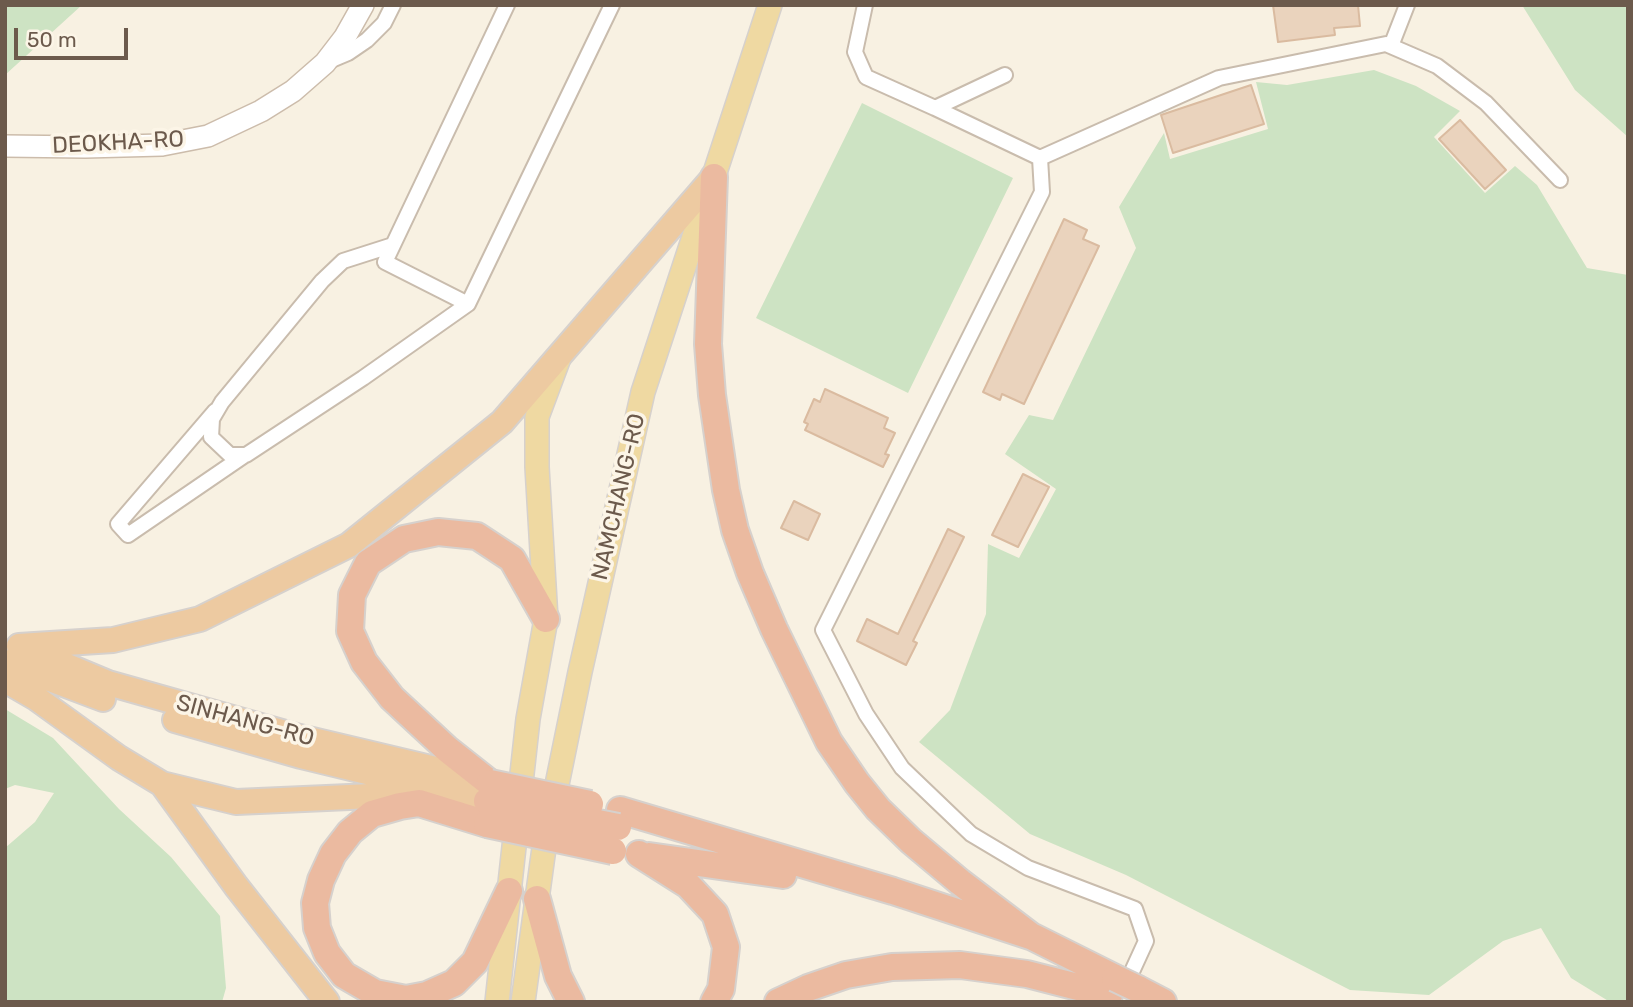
<!DOCTYPE html>
<style>
body{margin:0}
#map{position:relative;width:1633px;height:1007px;overflow:hidden;background:#f8f1e2;font-family:Rubik,sans-serif}
canvas{display:block}
.frame{position:absolute;inset:0;border:7px solid #6c5a4c;pointer-events:none}
.scale{position:absolute;left:14px;top:28px;width:114px;height:32px;box-sizing:border-box;border:4px solid #6c5a4c;border-top:0;padding-left:9px;font-size:21px;line-height:24px;white-space:nowrap;color:#6c5a4c;-webkit-text-stroke:5px #fcf5e7;paint-order:stroke}
</style>
<div id="map">
<canvas width="1633" height="1007"></canvas>
<div class="frame"></div>
<div class="scale">50 m</div>
</div>
<script>
const ctx = document.querySelector('canvas').getContext('2d');
ctx.lineJoin = 'round';
function fill(path, color) {
  ctx.fillStyle = color;
  ctx.fill(path, 'evenodd');
}
function toPath(rows) {
  const path = new Path2D();
  for (const r of rows) {
    path.moveTo(r[0], r[1]);
    for (let i = 2; i < r.length; i += 2) path.lineTo(r[i], r[i + 1]);
  }
  return path;
}
function trace(path, color, width, dash) {
  ctx.strokeStyle = color;
  ctx.lineWidth = width;
  ctx.lineCap = dash ? 'butt' : 'round';
  ctx.setLineDash(dash || []);
  ctx.stroke(path);
}
function label(font, color, halo, rows, align = 'center') {
  ctx.font = font + ' Rubik,sans-serif';
  ctx.lineWidth = 7;
  ctx.setLineDash([]);
  ctx.textBaseline = 'middle';
  ctx.strokeStyle = halo;
  ctx.fillStyle = color;
  for (const [text, x, y, turn = 0] of rows) {
    ctx.save();
    ctx.translate(x, y);
    ctx.rotate((+turn || 0) * Math.PI / 180);
    ctx.textAlign = isNaN(turn) ? turn : align;
    if (halo) ctx.strokeText(text, 0, 0);
    ctx.fillText(text, 0, 0);
    ctx.restore();
  }
}
const green = toPath([
 [5,5,82,5,5,75],
 [1522,5,1628,5,1628,137,1575,90],
 [1374,70,1416,86,1460,111,1434,137,1485,193,1515,166,1537,185,1587,268,1628,275,1628,1002,1610,1002,1571,978,1541,928,1503,941,1429,995,1350,990,1126,875,1030,834,919,742,950,710,986,614,988,544,1019,558,1056,489,1005,454,1029,415,1053,420,1136,248,1119,207,1164,133,1170,159,1268,129,1256,82,1287,85],
 [862,103,1013,178,908,393,756,318],
 [5,709,53,738,119,809,171,857,220,916,226,988,222,1002,5,1002,5,848,35,822,54,793,15,785,5,789]
]);
const building = toPath([
 [1273,5,1358,5,1360,26,1334,28,1335,35,1278,42,1273,5],
 [1251,85,1264,124,1173,153,1161,115,1251,85],
 [1460,120,1506,170,1485,189,1439,139,1460,120],
 [1064,219,1087,230,1083,239,1099,246,1024,404,1002,394,1000,400,983,392,1064,219],
 [825,389,888,418,884,428,895,433,885,454,889,455,883,467,805,430,808,424,804,422,814,399,820,402,825,389],
 [1023,474,1049,487,1018,547,992,535,1023,474],
 [794,501,820,514,808,540,781,528,794,501],
 [948,529,964,537,913,641,917,643,906,665,857,641,867,619,898,634,948,529]
]);
const minor = toPath([
 [865,5,855,52,866,77,935,108,1040,158,1219,78,1386,44,1437,66,1486,103,1560,180],
 [1391,46,1407,5],
 [329,61,348,53,367,40,384,23,393,5],
 [935,108,1005,75],
 [1040,158,1042,192,823,630,866,714,902,768,971,834,1028,868,1135,909,1146,941,1124,989],
 [393,245,343,261,322,281,222,402,212,419,211,437,230,455,246,455,363,378,468,304,612,5],
 [468,304,385,262,507,5],
 [215,411,118,524,128,535,245,455]
]);
const secondary = toPath([
 [5,146,85,147,162,145,208,136,261,111,293,91,325,63,345,37,363,5]
]);
const primary = toPath([
 [497,1002,528,719,546,619,537,467,537,417,559,358],
 [523,1002,544,848,580,672,643,392,770,5]
]);
const trunk = toPath([
 [19,646,113,640,200,619,349,545,502,422,714,177],
 [24,648,108,683,296,736,490,782],
 [5,662,103,699],
 [5,680,36,698,119,758,162,784,236,802,372,796,415,803],
 [175,720,301,756,487,801],
 [162,784,236,886,327,1002]
]);
const motorway = toPath([
 [714,177,708,344,712,395,726,490,735,530,750,573,774,629,829,742,857,783,878,809,911,841,960,882,1031,936],
 [490,783,447,749,392,698,364,662,350,631,352,595,368,563,404,539,438,532,477,536,512,559,546,619],
 [620,810,893,891,1033,937,1115,978],
 [487,824,419,803,400,806,372,814,350,832,333,854,321,880,315,903,317,928,327,953,344,975,375,993,406,999,427,995,454,983,475,962,509,891],
 [639,854,688,885,715,914,726,947,721,989,714,1002],
 [649,856,783,875],
 [537,899,558,976,571,1002],
 [1138,989,1163,1002],
 [778,1002,808,988,846,975,892,967,960,965,1027,974,1109,995]
]);
const motorwayBridge = toPath([
 [490,783,590,804],
 [487,801,618,827],
 [487,824,613,851],
 [1115,978,1138,989]
]);
const streetNames = [
 ["DEOKHA-RO",118,143,-3],
 ["NAMCHANG-RO",619,497,-77],
 ["SINHANG-RO",245,721,15]
];
fill(green, '#cde3c3');
fill(building, '#ead3bd');
trace(building, '#dabba0', 2);
trace(minor, '#c9bcad', 18);
trace(secondary, '#ccbcab', 24);
trace(primary, '#d6d1cd', 26);
trace(trunk, '#d6d1cd', 28);
trace(motorway, '#d6d1cd', 30);
trace(minor, '#fff', 14);
trace(secondary, '#fff', 21);
trace(primary, '#efd9a2', 23);
trace(trunk, '#edcaa1', 24);
trace(motorway, '#ebbaa0', 26);
trace(motorwayBridge, '#d6d1cd', 30, []);
trace(motorwayBridge, '#ebbaa0', 26);
label('23px', '#6c5a4c', '#fcf5e7', streetNames);
</script>
